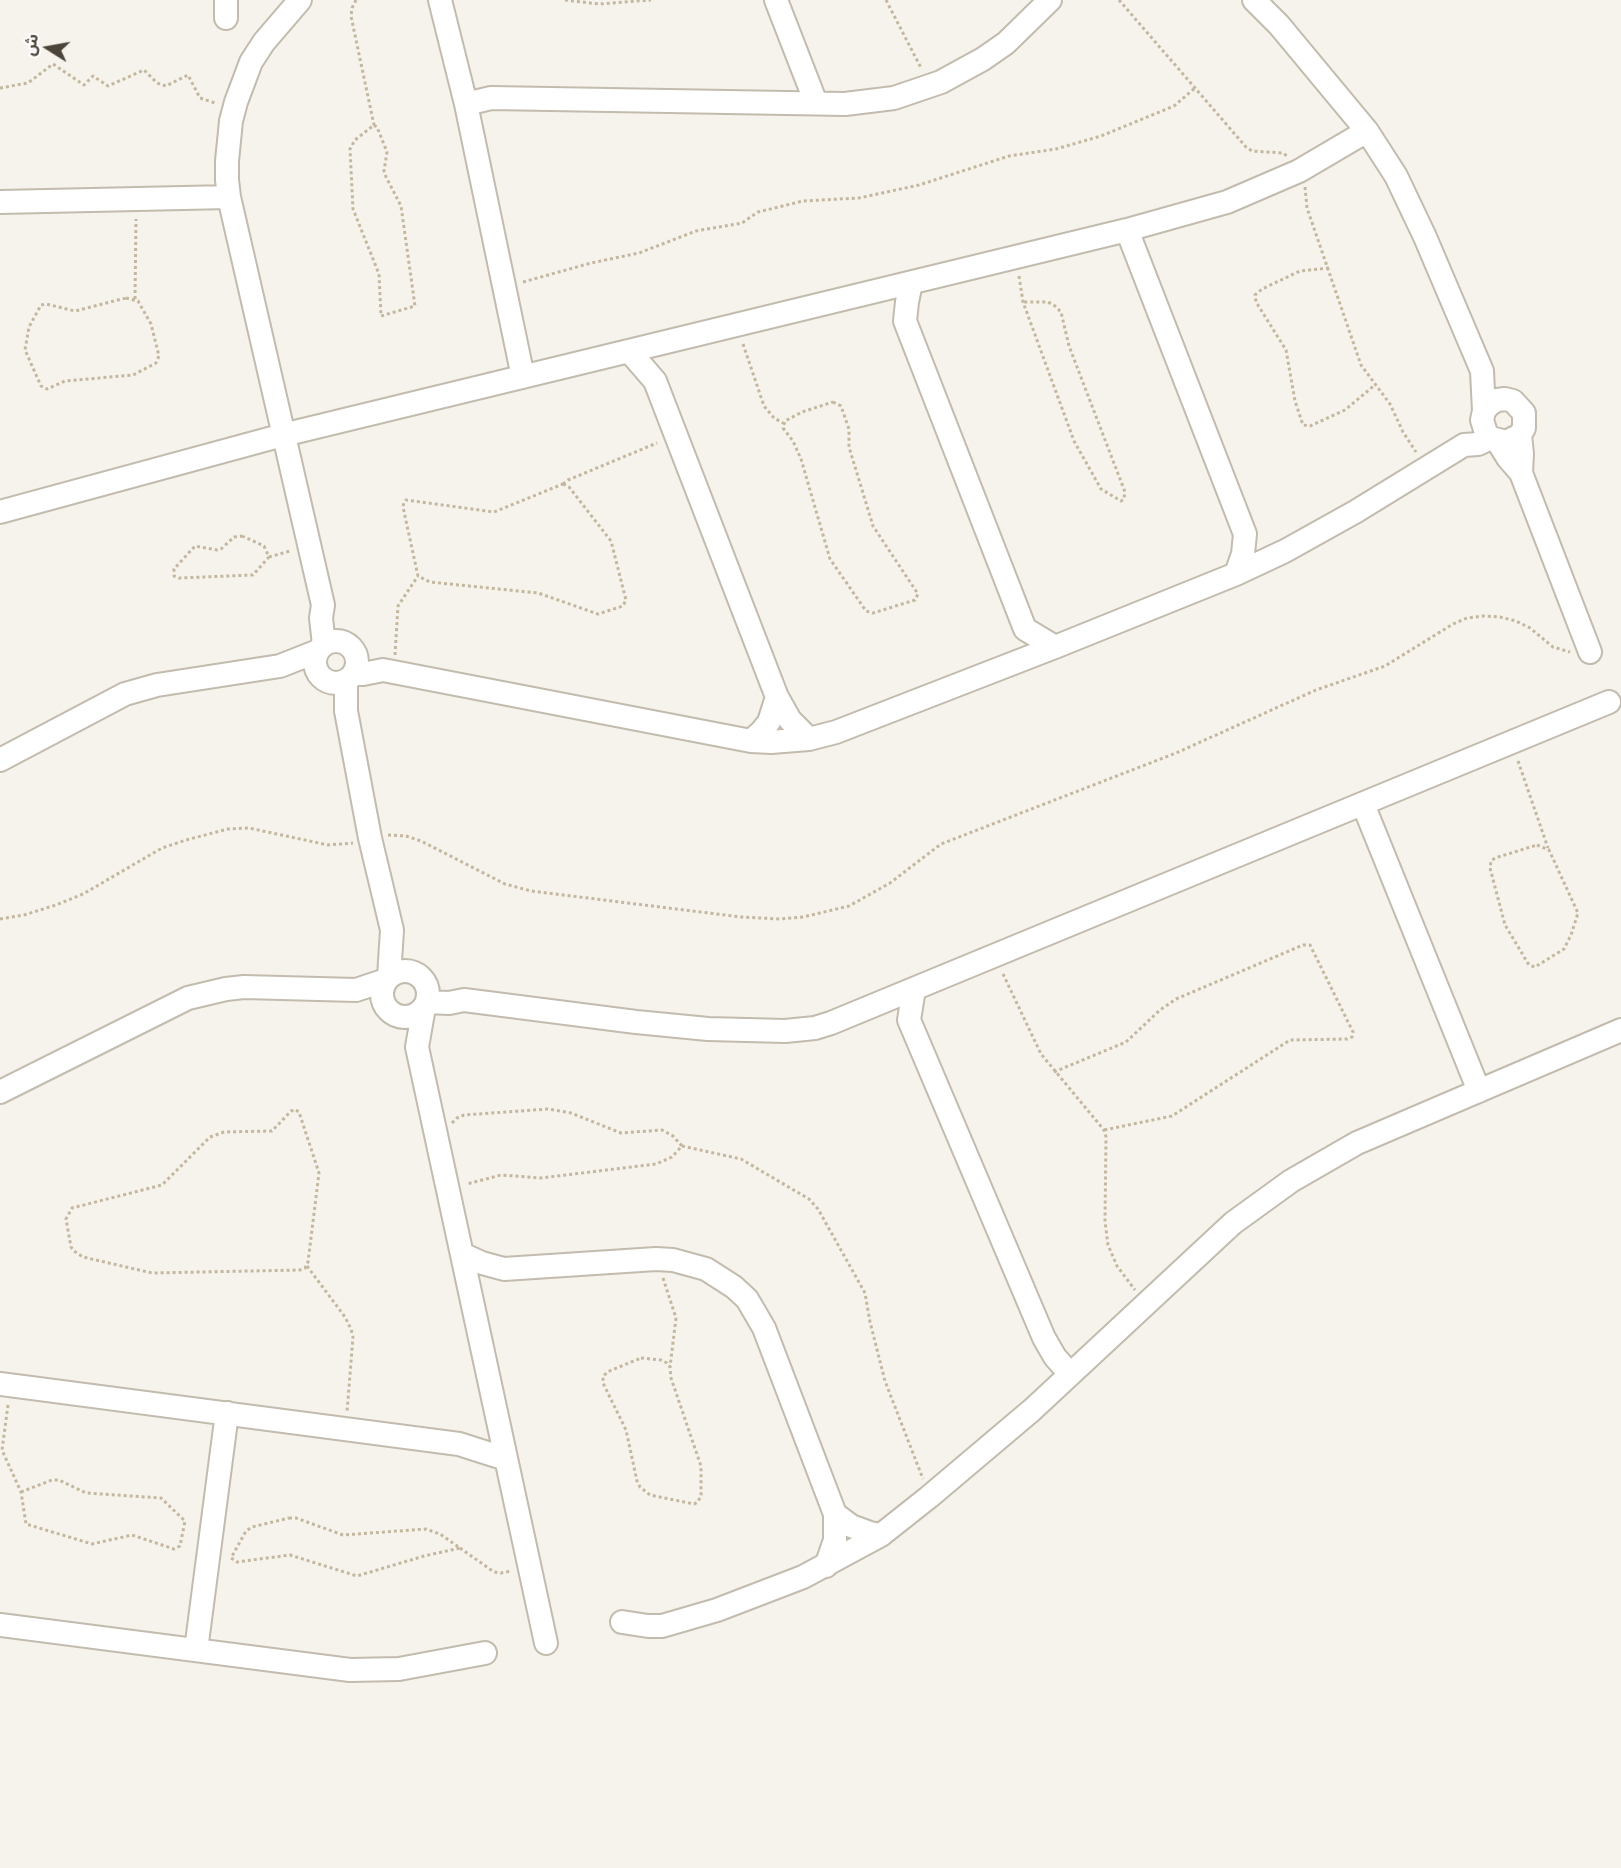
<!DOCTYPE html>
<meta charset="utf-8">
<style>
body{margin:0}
#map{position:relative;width:1621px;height:1868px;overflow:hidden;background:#f6f3ec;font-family:Commissioner,"Noto Sans Arabic",sans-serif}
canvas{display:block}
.north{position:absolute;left:18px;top:18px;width:60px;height:60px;-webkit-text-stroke:4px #fff;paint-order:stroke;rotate:281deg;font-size:16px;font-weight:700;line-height:24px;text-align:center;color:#4b4439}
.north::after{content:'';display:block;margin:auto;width:21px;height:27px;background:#4b4439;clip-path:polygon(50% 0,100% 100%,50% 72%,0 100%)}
</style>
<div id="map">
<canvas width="1621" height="1868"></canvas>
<div class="north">ش</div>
</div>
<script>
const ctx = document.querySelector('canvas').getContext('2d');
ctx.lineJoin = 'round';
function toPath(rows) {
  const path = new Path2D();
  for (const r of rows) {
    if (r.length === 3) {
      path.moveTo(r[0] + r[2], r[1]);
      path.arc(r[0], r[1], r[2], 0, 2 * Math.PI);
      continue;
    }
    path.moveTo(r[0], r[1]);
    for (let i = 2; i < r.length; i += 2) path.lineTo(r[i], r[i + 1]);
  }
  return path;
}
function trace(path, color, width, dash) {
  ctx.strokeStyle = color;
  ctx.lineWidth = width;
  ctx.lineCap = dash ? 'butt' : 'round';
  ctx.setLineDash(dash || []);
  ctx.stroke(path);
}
const path = toPath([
 [356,0,352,8,351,16,374,125],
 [565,0,599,4,651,0],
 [886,0,921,68],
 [1119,0,1246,147,1252,151,1283,153,1287,156],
 [0,88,28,83,53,64,84,85,93,76,108,86,144,70,157,83,166,86,188,75,200,98,215,103],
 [374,125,377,127,387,152,384,171,386,177,401,206,415,306,381,316,379,274,353,209,350,149,355,140,374,125],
 [1305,187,1307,208,1361,365,1390,404,1403,432,1416,452],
 [1329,268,1300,271,1262,289,1255,295,1256,302,1286,350,1295,401,1303,425,1310,426,1345,410,1376,384],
 [1019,276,1023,302,1074,441,1101,489,1121,501,1124,499,1125,492,1069,346,1061,312,1055,306,1048,302,1023,302],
 [523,282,591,263,639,253,696,231,742,223,758,212,803,201,859,198,919,185,1009,156,1056,149,1101,136,1174,106,1195,88],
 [126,298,138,301,151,324,159,356,156,363,133,375,65,381,47,389,41,386,25,350,29,327,41,305,46,304,75,311,126,298],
 [135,299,136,219],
 [743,344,764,406,774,418,783,423],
 [833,402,841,406,849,429,849,447,873,526,918,594,915,600,873,613,866,611,830,559,801,459,793,441,783,428,785,421,802,412,833,402],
 [563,484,569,487,611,541,626,600,623,606,598,614,538,593,430,582,418,576,403,507,404,502,406,500,494,512,563,484],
 [563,484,568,480,657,443],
 [242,536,264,546,269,557,253,575,179,578,174,576,174,569,195,546,217,550,221,549,234,537,242,536],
 [269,557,290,551],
 [395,655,398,606,418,576],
 [1518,761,1548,848],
 [388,835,406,836,421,841,505,884,531,891,741,917,780,919,803,917,849,906,890,883,941,844,1176,753,1316,690,1385,666,1453,624,1467,618,1484,616,1500,617,1516,621,1530,628,1553,647,1570,652],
 [1537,845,1549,850,1578,913,1571,935,1564,949,1535,967,1529,965,1505,925,1490,868,1491,861,1495,858,1537,845],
 [0,919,24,915,56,905,83,894,162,848,186,840,228,829,249,828,328,845,353,843],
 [1003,974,1041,1054,1104,1130,1106,1137,1105,1221,1108,1245,1117,1266,1135,1290],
 [1054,1072,1126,1042,1160,1010,1176,999,1303,945,1310,945,1353,1032,1352,1037,1347,1039,1290,1040,1172,1116,1104,1130],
 [296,1110,299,1112,319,1173,308,1262,305,1268,300,1270,152,1273,83,1257,74,1251,71,1247,66,1219,72,1208,162,1185,210,1137,224,1132,272,1131,291,1111,296,1110],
 [452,1123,457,1118,464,1115,548,1109,571,1113,621,1133,662,1130,673,1136,682,1146,672,1157,656,1164,541,1178,501,1175,467,1184],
 [682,1146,741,1159,809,1199,818,1209,865,1293,870,1322,885,1381,923,1479],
 [307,1266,345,1317,351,1329,353,1337,347,1412],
 [663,1278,676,1318,670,1367],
 [641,1358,661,1360,667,1363,670,1367,671,1378,701,1466,701,1495,698,1502,694,1504,650,1495,640,1487,637,1481,626,1430,603,1383,603,1377,607,1372,641,1358],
 [8,1405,2,1450,21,1492,26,1524,92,1544,132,1535,174,1549,180,1546,185,1521,161,1498,86,1493,59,1480,52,1480,21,1492],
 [289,1518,296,1518,343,1535,426,1529,440,1534,460,1548,424,1556,357,1576,290,1555,237,1562,231,1558,246,1531,252,1527,289,1518],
 [460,1548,494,1572,501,1573,511,1571]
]);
const minor = toPath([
 [226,0,226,18],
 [300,0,264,42,251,62,236,102,231,121,227,161,227,180,229,197,323,605,321,618,324,645],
 [440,0,466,104,523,377],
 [776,0,816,103],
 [1254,0,1279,25,1367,131,1396,176,1425,237,1482,371,1484,411],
 [466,104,491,98,845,104,894,98,941,82,983,59,1006,43,1050,0],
 [0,202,229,197],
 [1127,230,1245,534,1243,554,1236,574],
 [911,283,907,302,905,321,1025,629,1055,647],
 [630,352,655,381,777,697,790,720,809,739],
 [1520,435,1506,442,1491,438,1486,433,1482,420,1484,411,1489,405,1497,400,1505,399,1513,401,1524,413,1524,428,1520,435,1522,454,1521,473],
 [1498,442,1508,458,1521,473,1590,652],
 [0,512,283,435,1127,230,1227,202,1299,171,1367,131],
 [336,662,21],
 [353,674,363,674,383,670,751,741,771,742,809,739,836,732,1055,647,1236,574,1285,551,1355,512,1464,445,1478,444,1491,438],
 [346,681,346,711,370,838,392,930,389,977],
 [751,741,761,732,769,722,777,697],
 [0,760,125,694,157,685,280,666,318,651],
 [1363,804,1479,1091],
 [405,994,23],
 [914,989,909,1020,1044,1338,1055,1357,1070,1374],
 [427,1002,449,1003,464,1000,636,1022,708,1029,785,1031,815,1028,831,1023,1609,702],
 [424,1007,417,1047,546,1643],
 [0,1092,188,998,226,989,244,987,356,990,386,980],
 [462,1254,482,1263,504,1269,656,1259,673,1260,706,1269,734,1287,747,1299,764,1328,835,1514,835,1540,826,1566],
 [0,1384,459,1444,506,1459],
 [835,1514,851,1526,870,1533,881,1535],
 [622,1622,648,1626,662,1626,717,1610,803,1577,881,1535,929,1497,1032,1410,1233,1223,1291,1181,1357,1143,1621,1030],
 [0,1625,350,1670,399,1669,485,1653],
 [196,1650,227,1413]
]);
trace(minor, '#c2bbae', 26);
trace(path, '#c4b79f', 3, [3, 3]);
trace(minor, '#fff', 22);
</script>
